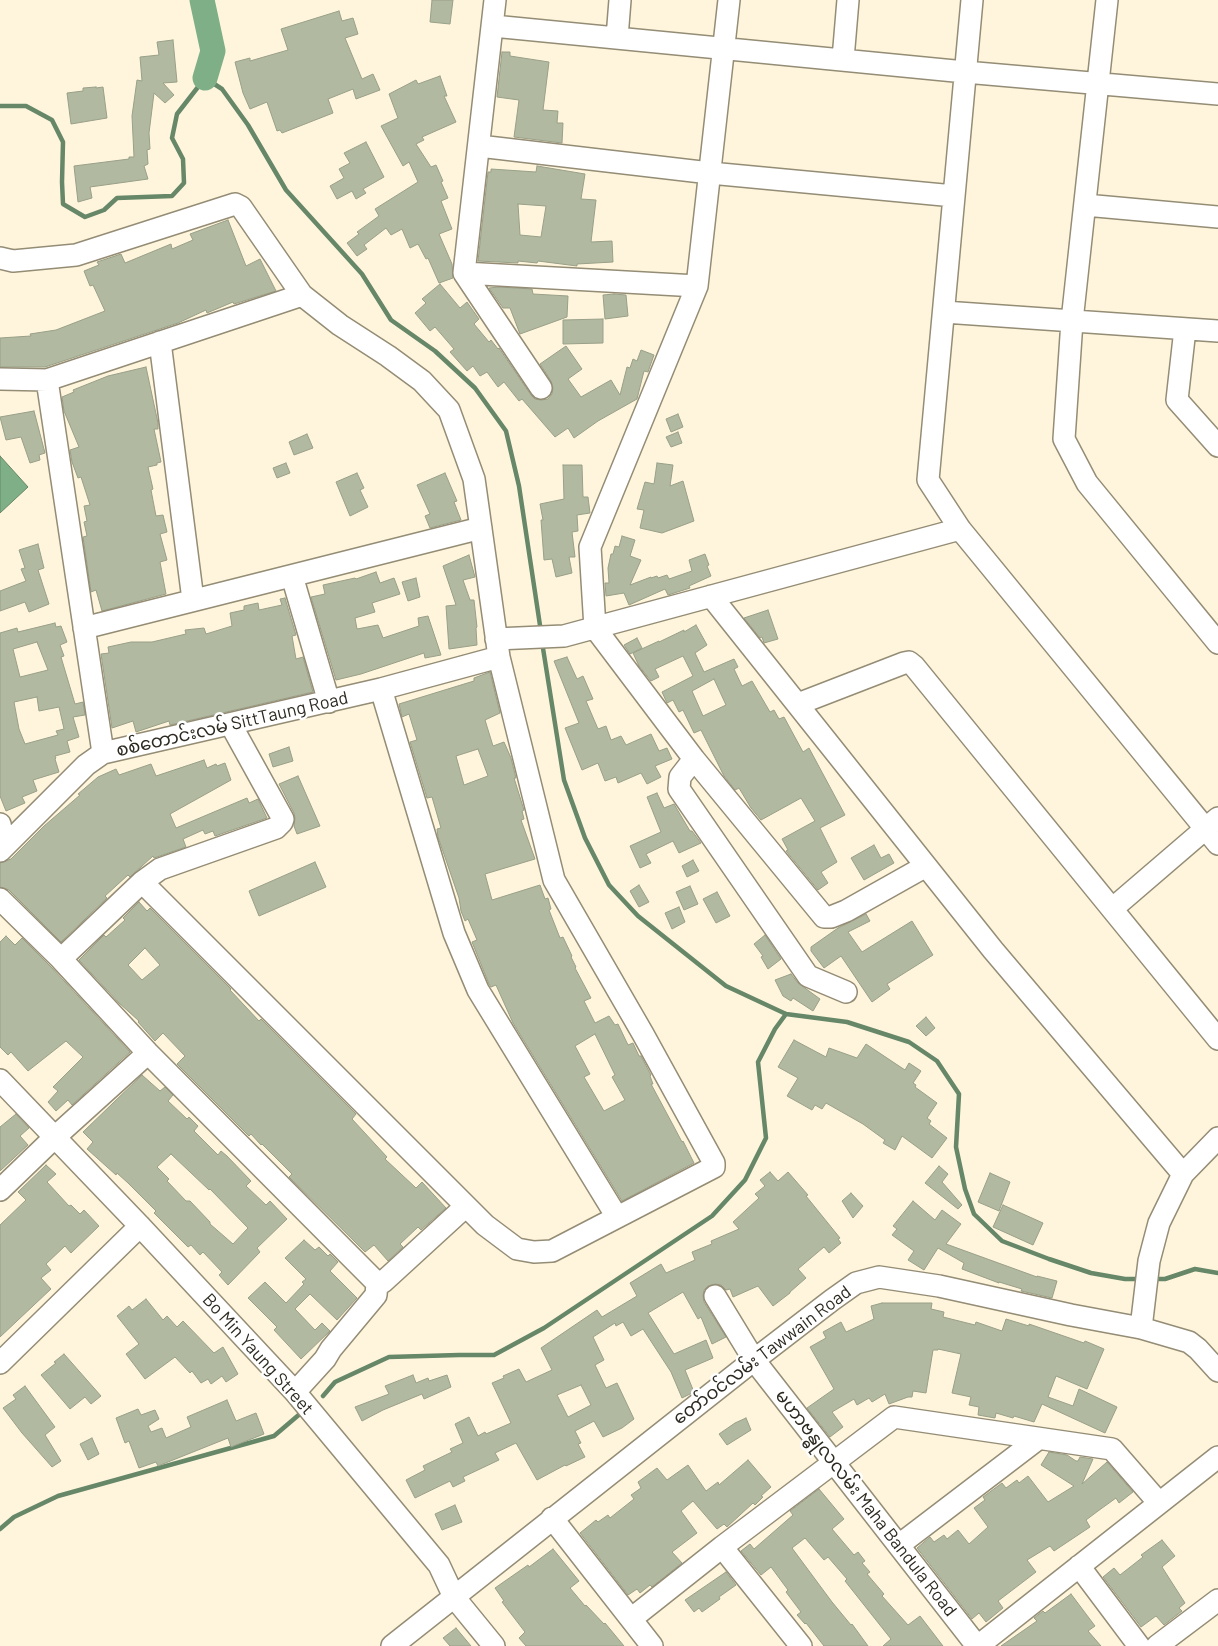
<!DOCTYPE html>
<meta charset="utf-8">
<style>
body{margin:0}
canvas{display:block;background:#fef5dc}
</style>
<canvas width="1218" height="1646"></canvas>
<script>
const ctx = document.querySelector('canvas').getContext('2d');
ctx.lineJoin = 'round';
function fill(path, color) {
  ctx.fillStyle = color;
  ctx.fill(path, 'evenodd');
}
function toPath(rows) {
  const path = new Path2D();
  for (const r of rows) {
    path.moveTo(r[0], r[1]);
    for (let i = 2; i < r.length; i += 2) path.lineTo(r[i], r[i + 1]);
  }
  return path;
}
function trace(path, color, width, dash) {
  ctx.strokeStyle = color;
  ctx.lineWidth = width;
  ctx.lineCap = dash ? 'butt' : 'round';
  ctx.setLineDash(dash || []);
  ctx.stroke(path);
}
function label(font, color, halo, rows, align = 'center') {
  ctx.font = font + ' Barlow,"Noto Sans Myanmar",sans-serif';
  ctx.lineWidth = 5;
  ctx.setLineDash([]);
  ctx.textBaseline = 'middle';
  ctx.strokeStyle = halo;
  ctx.fillStyle = color;
  for (const [text, x, y, turn = 0] of rows) {
    ctx.save();
    ctx.translate(x, y);
    ctx.rotate((+turn || 0) * Math.PI / 180);
    ctx.textAlign = isNaN(turn) ? turn : align;
    if (halo) ctx.strokeText(text, 0, 0);
    ctx.fillText(text, 0, 0);
    ctx.restore();
  }
}
const water = toPath([
 [0,456,28,487,0,513,0,456]
]);
const stream = toPath([
 [0,106,26,106,52,120,63,142,62,182,63,204,85,217,104,210,117,198,172,196,184,183,183,159,172,138,177,114,205,78,222,89,248,125,286,190,362,274,391,320,435,351,475,388,506,431,519,486,541,632],
 [542,642,564,780,585,838,609,885,638,916,726,986,786,1014,847,1022,909,1042,937,1061,959,1094,956,1147,965,1189,974,1214,1002,1241,1049,1259,1091,1273,1125,1279,1141,1279],
 [1154,1279,1165,1279,1195,1269,1218,1273],
 [323,1396,335,1382,389,1357,459,1355,494,1355,544,1328,712,1216,745,1180,766,1138,758,1062,775,1029,786,1014],
 [0,1529,14,1517,58,1496,274,1436,301,1413]
]);
const river = toPath([
 [202,0,213,51,205,78]
]);
const building = toPath([
 [432,0,453,0,450,24,430,22,432,0],
 [339,11,342,21,353,18,358,34,345,38,362,79,373,74,380,90,356,99,353,89,328,99,333,113,282,133,280,130,277,131,267,102,250,109,243,93,235,62,250,58,250,61,288,50,281,29,339,11],
 [173,40,177,82,163,83,174,95,165,103,154,93,149,133,150,149,147,150,148,164,144,166,148,179,90,187,92,198,78,202,74,166,129,159,129,157,134,157,132,116,137,80,142,81,140,57,159,55,157,42,173,40],
 [502,52,510,52,510,56,549,62,543,110,558,111,557,123,563,123,562,143,514,137,519,100,497,97,502,52],
 [440,76,447,96,444,96,456,122,422,137,424,140,416,144,431,167,436,165,443,181,441,182,448,198,441,201,452,229,439,234,452,264,453,278,439,283,428,258,426,259,418,244,410,248,402,229,391,235,386,228,364,245,367,249,357,256,347,243,359,234,357,232,379,216,375,209,418,182,409,162,403,166,381,126,398,118,389,94,416,80,418,84,440,76],
 [96,87,96,88,103,87,107,118,71,124,67,93,83,91,83,88,96,87],
 [366,142,384,177,363,189,366,193,356,199,352,191,337,199,330,186,344,178,339,169,350,163,344,153,366,142],
 [537,166,585,174,581,199,596,200,591,242,612,241,613,262,577,264,577,266,538,261,537,263,518,261,518,263,478,261,488,172,491,172,491,169,536,172,537,166],
 [518,204,546,206,541,237,520,235,518,204],
 [228,220,246,266,260,259,276,291,234,304,233,302,207,313,206,310,178,323,45,367,0,367,0,338,31,336,30,334,56,330,105,311,93,285,90,286,84,271,99,265,97,262,121,254,125,263,171,244,172,249,193,240,190,234,228,220],
 [440,284,460,308,467,302,479,319,474,324,489,342,491,340,498,349,499,348,531,395,535,399,541,400,548,399,552,394,553,388,551,381,540,364,566,346,582,369,568,379,581,397,611,380,620,395,627,367,630,368,633,359,637,361,641,350,654,355,648,372,644,371,637,399,598,421,574,438,568,428,555,437,522,399,519,401,504,382,498,387,487,372,480,376,473,366,467,371,450,352,454,349,435,327,430,331,415,313,426,303,422,299,440,284],
 [499,287,532,289,533,294,568,296,567,317,520,334,510,308,503,308,489,288,499,287],
 [614,294,626,295,628,316,605,319,603,295,614,294],
 [603,319,603,343,563,344,563,320,603,319],
 [146,367,158,423,158,429,154,429,161,462,157,463,157,465,148,467,153,489,151,490,156,516,163,515,167,532,160,534,167,560,160,562,166,594,102,611,96,590,91,592,83,537,87,536,84,522,87,521,84,506,90,505,81,477,78,478,72,462,70,450,79,447,64,411,62,397,74,392,73,390,108,376,146,367],
 [34,411,45,453,39,455,40,460,30,463,21,437,6,440,0,417,34,411],
 [678,414,683,427,671,432,666,419,678,414],
 [678,432,682,443,671,447,666,437,678,432],
 [307,434,313,448,294,455,289,442,307,434],
 [286,463,290,473,277,478,273,468,286,463],
 [657,463,673,465,670,486,683,481,694,521,662,533,640,528,644,510,637,509,645,482,654,484,657,463],
 [563,465,582,465,583,497,588,497,590,513,577,515,578,531,572,532,575,557,569,557,572,573,556,577,552,559,544,560,541,520,543,520,540,504,564,499,563,465],
 [357,473,364,488,360,490,368,507,350,516,336,482,357,473],
 [445,473,457,501,454,502,461,520,430,528,425,516,430,514,417,485,445,473],
 [622,536,635,540,630,556,641,560,630,585,651,577,651,578,657,576,658,578,667,575,669,579,692,571,689,560,705,554,709,565,707,566,711,576,689,586,690,588,668,595,665,589,629,605,624,593,606,596,605,583,609,583,608,568,611,554,613,554,615,546,619,547,622,536],
 [38,544,44,568,38,570,49,604,29,612,25,602,0,611,0,591,26,581,21,569,25,568,19,550,38,544],
 [469,555,475,577,463,580,470,600,474,600,477,627,476,628,477,645,449,649,446,606,456,605,443,566,469,555],
 [376,572,380,583,394,578,400,594,372,603,375,612,355,618,357,629,378,625,383,638,419,626,418,618,428,616,441,655,425,658,424,653,361,674,336,680,311,597,325,594,323,585,355,578,356,579,376,572],
 [416,578,420,597,408,601,402,582,416,578],
 [285,598,296,635,292,636,296,659,303,657,313,692,170,725,169,721,136,732,133,721,112,728,101,654,109,653,108,647,131,642,152,642,186,634,185,630,204,628,206,634,232,626,230,613,244,610,244,606,258,603,259,610,282,605,280,599,285,598],
 [768,610,778,639,764,643,762,637,760,638,744,618,768,610],
 [55,623,56,627,61,626,67,642,60,645,64,656,61,657,75,704,83,702,85,715,73,717,79,737,67,741,70,752,55,756,56,758,55,759,59,772,33,780,37,791,22,797,25,803,6,811,0,796,0,633,17,628,18,632,55,623],
 [37,642,48,670,20,677,13,649,37,642],
 [37,697,39,711,59,707,64,729,56,731,58,735,25,744,19,729,14,702,37,697],
 [696,625,707,645,695,653,704,672,734,659,738,667,734,669,742,686,752,681,770,712,774,710,779,719,784,717,803,752,809,748,845,815,820,828,837,862,821,872,828,883,818,890,786,851,788,850,782,839,815,821,801,798,761,820,751,808,739,788,735,790,724,776,701,730,694,733,683,710,679,712,673,700,667,703,662,692,693,676,683,656,655,669,659,677,651,681,639,666,633,653,659,641,659,642,684,630,684,632,696,625],
 [714,679,726,705,703,716,692,691,714,679],
 [637,638,642,648,630,654,624,645,637,638],
 [567,657,577,679,583,676,593,699,586,701,598,729,606,726,611,740,621,736,626,745,651,734,659,751,667,748,672,759,655,766,661,777,647,784,641,773,618,783,616,777,605,781,598,763,582,770,565,728,579,723,554,661,567,657],
 [490,672,500,713,485,720,493,746,504,742,511,758,516,778,514,778,524,810,522,811,524,819,521,820,535,859,485,874,492,900,540,885,545,899,548,898,551,909,549,910,560,938,563,937,572,956,571,957,576,967,575,968,591,998,584,1001,595,1023,609,1016,615,1025,618,1024,628,1045,633,1043,639,1056,641,1056,651,1075,650,1076,653,1084,651,1084,673,1125,682,1142,683,1141,694,1163,622,1201,513,1023,496,985,491,987,489,984,472,942,477,940,468,919,465,921,461,911,459,898,438,837,437,829,441,828,432,797,427,798,410,742,417,740,409,714,402,717,399,704,474,681,474,678,490,672],
 [478,749,488,776,464,785,456,756,478,749],
 [595,1034,615,1075,612,1077,625,1100,604,1111,584,1077,590,1074,575,1046,595,1034],
 [289,747,293,761,273,767,269,754,289,747],
 [204,760,207,768,216,764,217,766,225,763,231,780,170,814,176,828,247,798,249,803,258,799,267,818,215,836,213,831,205,834,203,830,183,839,186,847,154,858,153,856,130,877,128,875,105,896,107,898,61,942,9,890,0,887,0,863,11,859,44,826,80,795,78,794,98,777,116,769,119,775,151,764,156,776,204,760],
 [298,776,320,826,297,834,294,826,295,818,294,813,279,784,298,776],
 [657,793,664,808,674,804,690,831,692,831,701,843,679,853,673,841,646,854,651,863,640,868,630,846,661,832,647,797,657,793],
 [874,845,881,858,889,854,894,863,864,880,851,858,874,845],
 [693,860,699,871,687,877,682,866,693,860],
 [315,862,326,887,259,916,249,891,315,862],
 [639,885,649,902,639,907,630,891,639,885],
 [690,886,698,904,684,910,676,892,690,886],
 [717,892,730,916,716,923,703,899,717,892],
 [139,902,147,911,150,908,231,989,230,990,259,1021,261,1019,356,1114,352,1119,387,1157,385,1159,416,1188,422,1182,446,1208,421,1230,418,1227,400,1244,403,1247,388,1261,374,1245,365,1252,354,1241,289,1177,292,1174,262,1144,261,1145,251,1134,249,1136,177,1064,185,1056,163,1033,155,1041,138,1022,139,1021,119,1003,79,960,104,935,106,937,125,920,123,918,139,902],
 [145,948,160,965,142,980,128,965,145,948],
 [679,907,685,922,672,929,665,913,679,907],
 [866,914,870,921,848,932,862,952,912,921,933,955,887,984,890,989,872,1002,841,956,824,968,811,951,811,947,838,928,866,914],
 [765,935,781,959,768,969,761,957,763,956,754,944,765,935],
 [6,936,15,945,22,938,52,968,130,1052,72,1105,68,1100,56,1111,48,1102,58,1091,53,1087,83,1057,66,1041,28,1071,11,1052,8,1055,0,1047,0,942,6,936],
 [791,974,798,983,820,999,813,1011,793,998,791,1001,783,996,775,980,791,974],
 [926,1017,935,1028,926,1036,916,1026,926,1017],
 [794,1040,826,1057,829,1048,857,1058,866,1044,905,1070,909,1063,921,1071,913,1083,916,1085,915,1087,937,1103,927,1118,931,1121,929,1124,947,1138,932,1158,902,1136,895,1150,883,1143,885,1140,863,1124,826,1103,822,1109,815,1105,812,1110,787,1096,798,1078,778,1067,794,1040],
 [142,1075,160,1091,165,1087,173,1095,168,1101,187,1119,189,1117,198,1126,194,1131,218,1155,221,1151,227,1156,251,1181,246,1186,266,1205,270,1201,287,1219,257,1248,260,1252,228,1285,219,1275,222,1272,203,1252,200,1255,191,1245,188,1247,154,1213,156,1211,128,1183,117,1173,116,1175,87,1149,93,1142,83,1132,142,1075],
 [171,1154,209,1190,210,1189,248,1228,233,1244,210,1224,210,1222,190,1201,186,1201,167,1181,169,1179,157,1167,171,1154],
 [16,1114,29,1128,20,1136,28,1145,0,1171,0,1127,16,1114],
 [46,1165,56,1174,47,1182,69,1206,71,1205,80,1214,84,1210,99,1226,71,1253,65,1246,46,1264,51,1270,41,1278,51,1289,0,1337,0,1225,26,1200,18,1192,46,1165],
 [939,1166,948,1174,942,1182,962,1205,958,1209,925,1183,939,1166],
 [770,1172,778,1181,788,1172,808,1195,806,1196,840,1238,838,1239,841,1243,829,1253,824,1247,798,1269,806,1278,790,1292,790,1293,773,1306,758,1286,733,1297,730,1289,726,1290,721,1285,715,1284,708,1286,704,1290,703,1296,704,1302,726,1337,712,1344,701,1317,698,1319,683,1292,648,1313,674,1354,706,1340,713,1358,685,1370,694,1392,682,1398,671,1372,643,1329,631,1336,623,1322,616,1326,615,1323,593,1337,604,1360,595,1365,606,1388,617,1383,634,1419,622,1428,603,1437,594,1421,575,1431,581,1443,578,1444,585,1457,566,1466,565,1465,537,1480,516,1443,495,1453,499,1460,463,1477,465,1481,453,1487,450,1481,415,1498,406,1480,425,1470,423,1466,452,1452,450,1449,463,1443,455,1424,469,1417,478,1436,485,1432,486,1434,511,1423,492,1383,504,1378,503,1376,519,1369,526,1382,552,1370,541,1348,597,1310,602,1317,637,1296,630,1283,661,1264,666,1273,695,1260,692,1252,712,1244,711,1241,739,1229,733,1222,759,1198,755,1194,765,1186,760,1180,770,1172],
 [581,1385,591,1405,568,1417,557,1395,581,1385],
 [990,1173,1010,1182,999,1211,978,1202,990,1173],
 [851,1193,863,1206,853,1218,842,1201,851,1193],
 [913,1201,935,1220,942,1210,961,1224,946,1244,1037,1277,1037,1276,1057,1281,1052,1298,1021,1291,1022,1289,999,1282,999,1283,962,1269,964,1263,938,1248,924,1270,908,1260,914,1251,892,1235,897,1229,893,1226,913,1201],
 [1003,1205,1043,1223,1033,1245,993,1227,1003,1205],
 [304,1240,315,1250,319,1247,328,1256,330,1254,338,1262,330,1271,357,1298,337,1320,310,1294,295,1309,315,1330,322,1323,330,1331,301,1359,274,1330,277,1327,248,1298,265,1282,286,1303,304,1284,302,1282,306,1279,285,1258,304,1240],
 [146,1299,163,1320,167,1316,177,1327,183,1321,214,1353,223,1347,238,1374,226,1382,222,1376,211,1384,208,1379,201,1383,192,1371,190,1373,175,1357,145,1379,126,1354,139,1344,117,1316,129,1306,132,1310,146,1299],
 [882,1303,932,1303,931,1309,944,1312,943,1317,975,1325,976,1322,1002,1331,1006,1319,1029,1326,1029,1324,1084,1343,1085,1341,1104,1349,1087,1389,1056,1376,1048,1397,1073,1406,1079,1389,1117,1407,1105,1433,1042,1404,1034,1422,1014,1416,1013,1418,996,1413,995,1418,978,1415,979,1407,969,1405,971,1397,952,1393,961,1354,938,1349,938,1350,933,1350,926,1393,913,1391,912,1397,908,1397,889,1404,885,1394,872,1402,869,1398,857,1405,854,1399,832,1412,843,1427,830,1437,807,1408,834,1389,810,1347,826,1338,823,1332,841,1322,846,1332,874,1319,871,1306,882,1303],
 [64,1354,101,1396,91,1404,85,1397,70,1409,41,1375,56,1363,54,1362,64,1354],
 [413,1375,416,1383,428,1378,429,1381,447,1375,451,1387,424,1399,422,1394,383,1410,362,1421,355,1407,389,1394,385,1386,413,1375],
 [25,1386,55,1427,45,1435,61,1461,52,1467,22,1433,3,1408,16,1399,13,1395,25,1386],
 [227,1400,236,1421,256,1413,264,1434,231,1447,228,1438,158,1466,156,1462,139,1468,129,1441,125,1443,116,1418,138,1409,141,1415,155,1410,159,1419,148,1426,151,1432,162,1428,166,1438,191,1427,187,1417,227,1400],
 [746,1418,751,1430,727,1445,719,1434,735,1423,746,1418],
 [92,1438,99,1454,88,1460,80,1444,92,1438],
 [1049,1452,1067,1455,1076,1461,1078,1461,1080,1457,1093,1459,1082,1484,1107,1462,1133,1492,1119,1503,1116,1498,1098,1511,1086,1520,1090,1527,1054,1551,1050,1546,1027,1560,1036,1572,998,1601,1003,1608,986,1622,979,1613,972,1619,917,1548,930,1537,934,1542,944,1535,947,1539,958,1530,969,1544,988,1527,974,1508,985,1500,983,1497,1002,1483,1006,1488,1017,1480,1019,1483,1028,1476,1048,1502,1074,1486,1041,1465,1049,1452],
 [748,1460,771,1487,761,1496,763,1497,755,1505,753,1503,727,1527,724,1524,717,1529,693,1501,681,1511,697,1533,672,1552,682,1563,652,1587,650,1585,640,1593,637,1589,628,1595,580,1533,596,1520,598,1522,608,1515,610,1518,634,1499,631,1495,641,1488,638,1482,657,1468,667,1480,688,1465,706,1491,718,1482,719,1485,748,1460],
 [819,1489,844,1519,832,1529,854,1555,858,1552,865,1561,862,1563,870,1572,867,1574,884,1594,882,1596,908,1625,920,1616,943,1646,883,1646,891,1639,845,1581,847,1579,828,1557,824,1560,805,1538,792,1548,832,1602,851,1625,852,1624,868,1646,824,1646,806,1623,805,1624,797,1615,801,1612,786,1592,788,1590,771,1567,761,1575,741,1551,750,1544,754,1549,793,1515,790,1511,819,1489],
 [455,1505,462,1522,442,1530,435,1514,455,1505],
 [1162,1540,1175,1556,1162,1567,1185,1603,1179,1608,1182,1611,1164,1625,1156,1616,1141,1627,1103,1577,1114,1568,1120,1575,1143,1557,1141,1555,1162,1540],
 [553,1549,579,1581,570,1588,585,1606,586,1605,604,1624,605,1623,624,1646,526,1646,519,1638,525,1632,502,1602,504,1601,495,1588,528,1565,529,1567,553,1549],
 [726,1572,736,1585,719,1597,720,1599,702,1612,699,1608,694,1612,685,1600,726,1572],
 [1071,1594,1095,1626,1088,1631,1101,1646,1001,1646,1037,1621,1034,1618,1043,1611,1045,1613,1071,1594],
 [456,1628,471,1646,450,1646,443,1638,456,1628]
]);
const minor = toPath([
 [495,0,464,273,541,388],
 [729,0,697,286,590,547,595,628,694,759,680,777,679,789,808,976,846,992],
 [972,0,928,480,960,529,1218,844],
 [1107,0,1072,321,1064,439,1087,483,1218,643],
 [493,26,965,72,1218,94],
 [617,38,620,0],
 [843,59,848,0],
 [479,146,710,173,954,196],
 [1085,205,1218,217],
 [0,258,13,261,76,255,235,204,241,207,302,295,340,325,388,356,422,381,449,410,474,479,499,657,554,880,643,1034,714,1163,714,1167,552,1251,534,1252,517,1249,485,1225,142,882],
 [464,273,697,286],
 [944,312,1218,331],
 [1185,329,1177,400,1218,446],
 [160,342,193,600],
 [0,379,47,380,302,295],
 [47,380,103,753],
 [292,576,329,702],
 [711,596,993,950,1183,1174],
 [84,628,481,528],
 [496,639,564,636,960,529],
 [381,689,454,933,478,990,617,1217],
 [798,704,904,663,909,662,914,666,1218,1039],
 [694,759,824,917,831,917,846,911,926,866],
 [0,824,4,846],
 [0,851,86,765,103,753,381,689,499,657],
 [0,899,61,959,148,1053,377,1283,383,1282,466,1206],
 [1112,909,1218,818],
 [61,959,142,882,160,869,276,828,282,822,283,819,231,725],
 [0,1080,140,1226,295,1392,439,1565,454,1597,494,1646],
 [0,1190,55,1137,148,1053],
 [715,1296,754,1360,977,1646],
 [1141,1328,1149,1261,1159,1223,1183,1174,1218,1138],
 [0,1363,140,1226],
 [295,1392,325,1359,331,1349,376,1295,377,1283],
 [552,1518,652,1646],
 [899,1545,1038,1439],
 [722,1547,801,1646],
 [1079,1566,1139,1646],
 [631,1619,722,1547,894,1417,1112,1449,1159,1503],
 [392,1646,754,1360,832,1300,856,1283,879,1277,939,1286,1071,1315,1141,1328,1189,1342,1198,1349,1218,1371],
 [978,1646,1218,1457],
 [1157,1646,1218,1600]
]);
const streetNames = [
 ["စစ်တောင်းလမ် SittTaung Road",232,724,-13],
 ["Bo Min Yaung Street",258,1354,48],
 ["တော်ဝင်လမ်း Tawwain Road",762,1355,-37],
 ["မဟာဗန္ဓုလလမ်း Maha Bandula Road",866,1503,52]
];
fill(water, '#7eaf87');
trace(water, '#668768', 1);
trace(stream, '#668768', 4.5);
trace(river, '#7eaf87', 25);
fill(building, '#b2b9a1');
trace(building, '#99a088', 1);
trace(minor, '#948c75', 24);
trace(minor, '#fff', 21);
label('18px', '#2d2a21', '#fff', streetNames);
</script>
